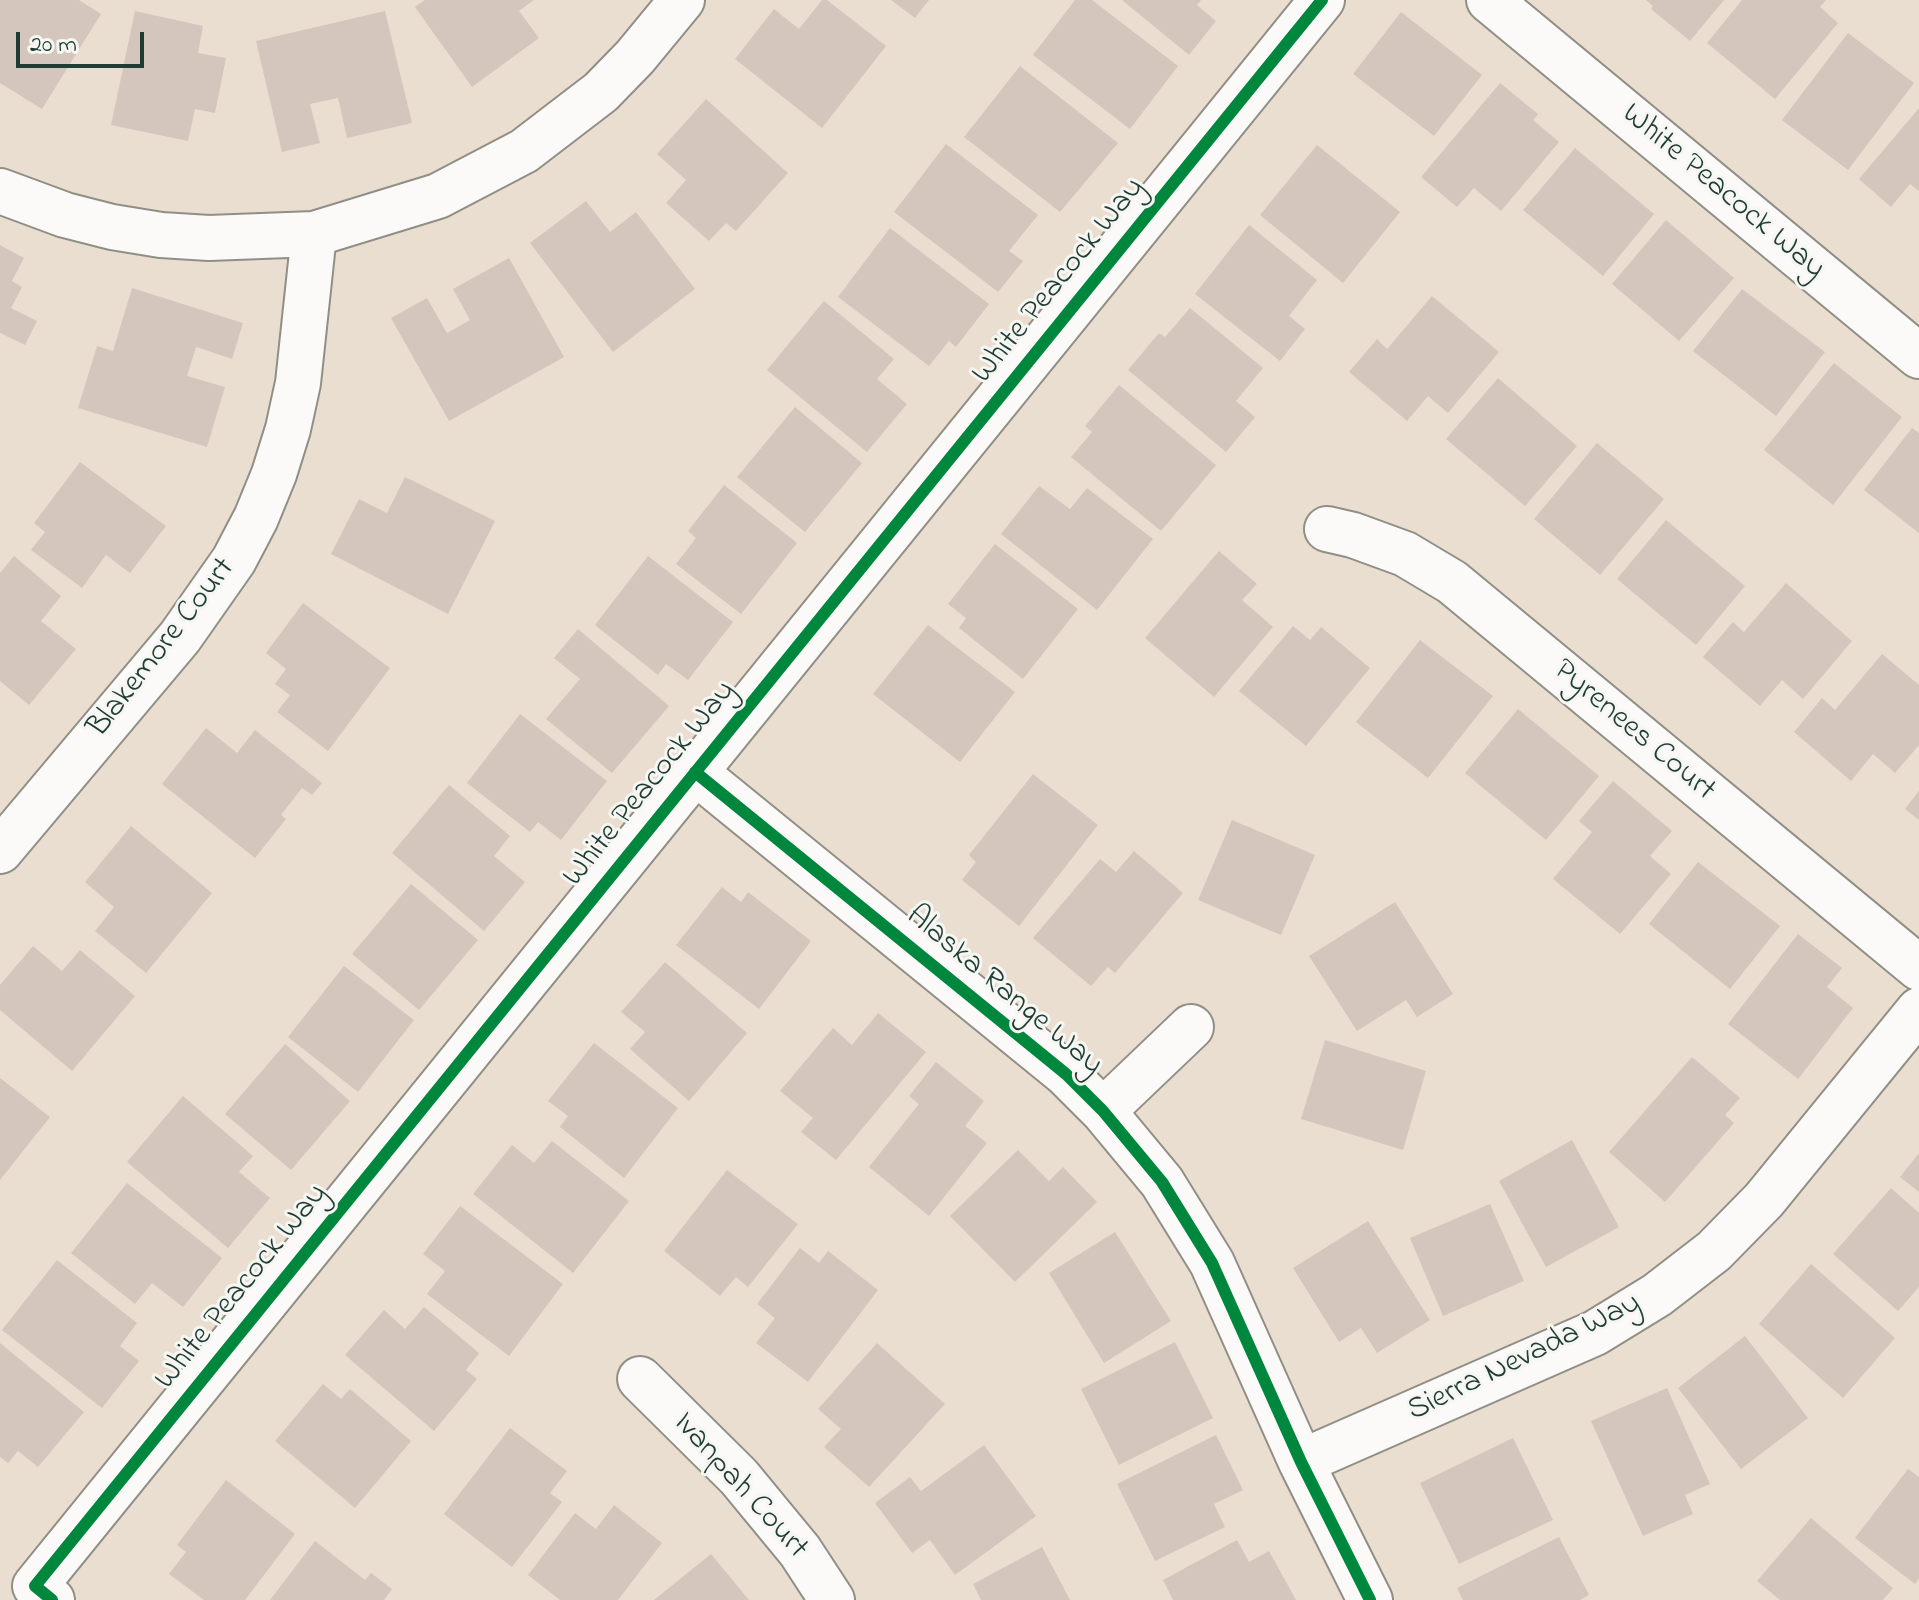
<!DOCTYPE html>
<style>
body{margin:0}
#map{position:relative;width:1919px;height:1600px;overflow:hidden;background:#eaded0;font-family:"Indie Flower",sans-serif}
canvas{display:block}
.scale{position:absolute;left:16px;top:32px;width:128px;height:36px;box-sizing:border-box;border:4px solid #1f3d34;border-top:0;padding-left:10px;font-size:24px;line-height:28px;white-space:nowrap;color:#1f3d34;-webkit-text-stroke:6px #f6f6f2;paint-order:stroke}
</style>
<div id="map">
<canvas width="1919" height="1600"></canvas>
<div class="scale">20 m</div>
</div>
<script>
const ctx = document.querySelector('canvas').getContext('2d');
ctx.lineJoin = 'round';
function fill(path, color) {
  ctx.fillStyle = color;
  ctx.fill(path, 'evenodd');
}
function toPath(rows) {
  const path = new Path2D();
  for (const r of rows) {
    path.moveTo(r[0], r[1]);
    for (let i = 2; i < r.length; i += 2) path.lineTo(r[i], r[i + 1]);
  }
  return path;
}
function trace(path, color, width, dash) {
  ctx.strokeStyle = color;
  ctx.lineWidth = width;
  ctx.lineCap = dash ? 'butt' : 'round';
  ctx.setLineDash(dash || []);
  ctx.stroke(path);
}
function label(font, color, halo, rows, align = 'center') {
  ctx.font = font + ' "Indie Flower",sans-serif';
  ctx.lineWidth = 6;
  ctx.setLineDash([]);
  ctx.textBaseline = 'middle';
  ctx.strokeStyle = halo;
  ctx.fillStyle = color;
  for (const [text, x, y, turn = 0] of rows) {
    ctx.save();
    ctx.translate(x, y);
    ctx.rotate((+turn || 0) * Math.PI / 180);
    ctx.textAlign = isNaN(turn) ? turn : align;
    if (halo) ctx.strokeText(text, 0, 0);
    ctx.fillText(text, 0, 0);
    ctx.restore();
  }
}
const building = toPath([
 [0,0,79,0,101,14,42,109,0,83],
 [425,0,534,0,519,11,539,38,472,87,415,7],
 [822,0,827,0,886,46,822,128,735,59,774,9,799,29],
 [891,0,929,0,915,18],
 [1075,0,1092,0,1178,66,1130,129,1033,55],
 [1122,0,1201,0,1197,5,1216,21,1189,55],
 [1646,0,1724,0,1690,41,1651,9,1653,6],
 [1742,0,1826,0,1820,7,1838,23,1775,99,1707,43],
 [135,11,203,26,198,53,226,58,215,113,195,109,188,141,111,125],
 [385,11,412,123,347,138,338,98,310,104,320,143,282,152,256,41],
 [1401,12,1482,75,1434,136,1353,74],
 [1848,33,1914,83,1848,170,1782,120],
 [1020,66,1118,143,1060,212,964,137],
 [1500,83,1538,114,1533,120,1559,142,1501,211,1474,188,1457,207,1421,177],
 [706,99,788,173,736,231,726,223,709,241,666,203,686,180,657,154],
 [1919,108,1919,191,1910,184,1891,207,1859,179],
 [946,144,1038,215,1009,251,1023,261,998,292,894,212],
 [1317,145,1400,212,1343,283,1260,215],
 [1575,148,1654,214,1603,276,1523,210],
 [586,201,610,232,636,212,695,289,613,352,530,243],
 [1666,220,1734,278,1679,341,1612,284],
 [1249,225,1317,280,1289,316,1305,329,1280,361,1195,294],
 [890,228,989,304,956,347,949,341,929,366,838,297],
 [0,245,24,258,12,281,22,287,11,308,37,321,25,345,0,333],
 [509,258,564,357,449,421,391,318,427,298,447,333,470,320,453,289],
 [132,288,243,323,232,359,196,347,187,376,225,387,207,447,78,408,97,346,113,351],
 [1742,289,1825,352,1776,416,1693,351],
 [1432,296,1499,352,1448,413,1428,396,1407,421,1349,372,1377,339,1387,349],
 [824,301,894,359,877,379,907,404,867,452,767,370],
 [1190,308,1263,368,1236,401,1255,417,1226,452,1128,370,1159,333,1165,337],
 [1834,363,1902,417,1833,505,1764,450],
 [1498,378,1577,446,1525,506,1446,439],
 [1119,385,1216,465,1161,531,1071,457,1092,432,1085,426],
 [795,407,862,463,805,532,737,477],
 [1912,428,1919,433,1919,533,1864,490],
 [1597,443,1664,499,1600,575,1534,519],
 [80,462,166,526,130,573,106,555,82,588,31,550,45,532,34,523],
 [405,477,495,521,448,614,331,554,359,499,387,513],
 [724,485,797,543,741,614,676,564,696,538,688,531],
 [1039,486,1070,509,1087,488,1153,539,1097,610,1001,534],
 [1666,520,1745,586,1696,645,1617,579],
 [995,544,1078,609,1023,679,959,628,966,618,948,604],
 [1219,551,1257,584,1242,600,1273,627,1214,697,1145,638],
 [14,556,61,596,41,621,76,649,29,705,0,681,0,573],
 [648,556,733,622,688,680,666,664,658,675,595,625],
 [1786,583,1852,641,1803,699,1782,680,1760,706,1703,657,1733,622,1744,632],
 [303,603,390,668,328,751,277,712,290,695,275,684,286,669,266,653],
 [928,625,1015,692,960,762,873,694],
 [1293,626,1310,640,1321,627,1370,668,1306,746,1239,691],
 [578,629,669,706,612,773,546,719,580,679,554,658],
 [1420,640,1493,696,1428,778,1356,722],
 [1882,654,1919,685,1919,745,1895,773,1873,754,1851,781,1794,732,1822,698,1835,710],
 [1518,709,1599,776,1546,840,1465,773],
 [520,714,607,781,561,840,538,822,530,832,467,783],
 [206,728,237,753,255,730,322,783,312,795,302,788,281,815,286,819,255,858,162,784],
 [1033,774,1098,825,1019,926,962,880,976,862,969,855],
 [1613,781,1672,831,1650,856,1671,874,1620,934,1553,879,1592,832,1579,821],
 [449,785,510,836,494,856,525,882,484,931,392,853],
 [1919,791,1919,820,1905,809],
 [1232,820,1315,855,1281,935,1198,900],
 [131,826,212,893,146,973,95,931,114,907,85,882],
 [1134,851,1183,893,1115,973,1108,967,1091,986,1033,938,1100,859,1116,872],
 [1698,862,1780,926,1730,989,1649,924],
 [411,884,478,940,419,1010,352,954],
 [722,887,741,902,748,892,811,941,759,1009,676,945],
 [1395,902,1453,994,1417,1017,1406,1000,1357,1031,1309,956],
 [1798,934,1842,968,1827,987,1853,1008,1798,1079,1728,1024],
 [33,946,62,971,80,950,135,996,72,1071,0,1010,0,985],
 [665,962,747,1033,689,1101,630,1049,645,1032,621,1012],
 [344,966,414,1020,358,1092,288,1037],
 [878,1013,926,1052,836,1160,801,1132,813,1118,780,1091,833,1028,852,1045],
 [1325,1040,1426,1071,1403,1150,1301,1119],
 [594,1043,678,1108,624,1178,560,1127,568,1116,548,1101],
 [285,1044,350,1101,291,1170,225,1114],
 [1692,1057,1740,1098,1725,1115,1734,1123,1665,1202,1609,1152],
 [936,1062,984,1101,965,1126,987,1143,929,1216,869,1167,919,1104,909,1096],
 [0,1078,50,1117,0,1180],
 [183,1096,253,1156,239,1172,270,1198,228,1248,127,1162],
 [1572,1140,1619,1227,1546,1267,1499,1181],
 [552,1141,629,1201,573,1273,473,1194,512,1145,534,1163],
 [1018,1150,1049,1181,1063,1167,1097,1202,1015,1282,950,1216],
 [1919,1153,1919,1192,1900,1177],
 [727,1170,798,1224,748,1287,736,1277,720,1296,664,1251],
 [127,1183,222,1258,183,1307,152,1283,135,1304,71,1253],
 [1891,1188,1919,1213,1919,1287,1898,1311,1833,1254],
 [1490,1204,1524,1281,1443,1316,1410,1238],
 [460,1206,563,1284,509,1356,427,1294,445,1271,423,1254],
 [1368,1221,1430,1320,1377,1353,1361,1328,1339,1342,1293,1268],
 [1115,1232,1171,1321,1104,1363,1049,1273],
 [800,1248,819,1263,828,1251,878,1290,808,1382,756,1343,775,1318,757,1304],
 [57,1260,137,1323,120,1346,139,1361,102,1408,2,1330],
 [1811,1264,1895,1338,1843,1398,1759,1324],
 [424,1307,479,1353,466,1370,477,1379,434,1431,345,1355,384,1310,405,1329],
 [1745,1336,1808,1418,1741,1469,1678,1388],
 [1175,1342,1213,1418,1119,1465,1081,1389],
 [0,1343,84,1412,38,1467,18,1451,8,1463,0,1457],
 [877,1343,945,1404,869,1487,824,1447,841,1429,818,1409],
 [323,1384,341,1399,350,1389,411,1441,355,1508,275,1441],
 [1667,1388,1710,1484,1685,1495,1693,1514,1643,1536,1591,1421],
 [510,1428,567,1471,550,1493,562,1502,512,1567,444,1514],
 [1216,1435,1243,1490,1214,1504,1225,1527,1155,1561,1117,1484],
 [1513,1438,1553,1520,1459,1564,1420,1483],
 [984,1445,1036,1516,955,1575,930,1540,912,1553,875,1503,910,1477,921,1491],
 [1908,1469,1919,1477,1919,1578,1915,1584,1855,1538],
 [226,1480,295,1534,245,1600,204,1600,169,1574,186,1552,177,1545],
 [614,1505,662,1543,618,1600,560,1600,528,1575,575,1513,596,1529],
 [1811,1518,1893,1588,1883,1600,1780,1600,1757,1581],
 [1559,1537,1589,1595,1580,1600,1463,1600,1457,1588],
 [1237,1540,1249,1562,1269,1551,1296,1600,1173,1600,1163,1580],
 [315,1541,365,1580,371,1573,392,1589,384,1600,270,1600],
 [1042,1547,1070,1600,981,1600,973,1584],
 [711,1554,749,1600,654,1600]
]);
const minor = toPath([
 [1489,0,1919,356],
 [0,191,65,215,112,227,161,235,209,238,314,234,438,196,524,151,601,92,635,57,682,0],
 [1327,529,1353,535,1405,554,1452,582,1919,968],
 [695,772,1066,1074,1103,1111,1162,1182,1212,1263,1301,1462,1370,1600],
 [0,851,180,637,234,560,256,518,274,474,288,429,298,383,314,234],
 [1103,1111,1191,1027],
 [640,1379,739,1477,800,1551,832,1600],
 [1301,1462,1595,1333,1657,1295,1714,1251,1764,1200,1919,1010],
 [52,1600,35,1586,1322,0]
]);
const cycleway = toPath([
 [695,772,1066,1074,1103,1111,1162,1182,1212,1263,1301,1462,1370,1600],
 [52,1600,35,1586,1322,0]
]);
const streetNames = [
 ["White Peacock Way",1722,193,40],
 ["White Peacock Way",1060,282,-51],
 ["Blakemore Court",163,649,-52],
 ["Pyrenees Court",1633,732,40],
 ["White Peacock Way",651,785,-51],
 ["Alaska Range Way",1003,992,40],
 ["White Peacock Way",243,1288,-51],
 ["Sierra Nevada Way",1525,1359,-26],
 ["Ivanpah Court",739,1487,48]
];
fill(building, '#d4c6bc');
trace(minor, '#908f86', 48);
trace(minor, '#fcfaf8', 44);
trace(cycleway, '#00873e', 12);
label('32px', '#1f3d34', '#f6f6f2', streetNames);
</script>
